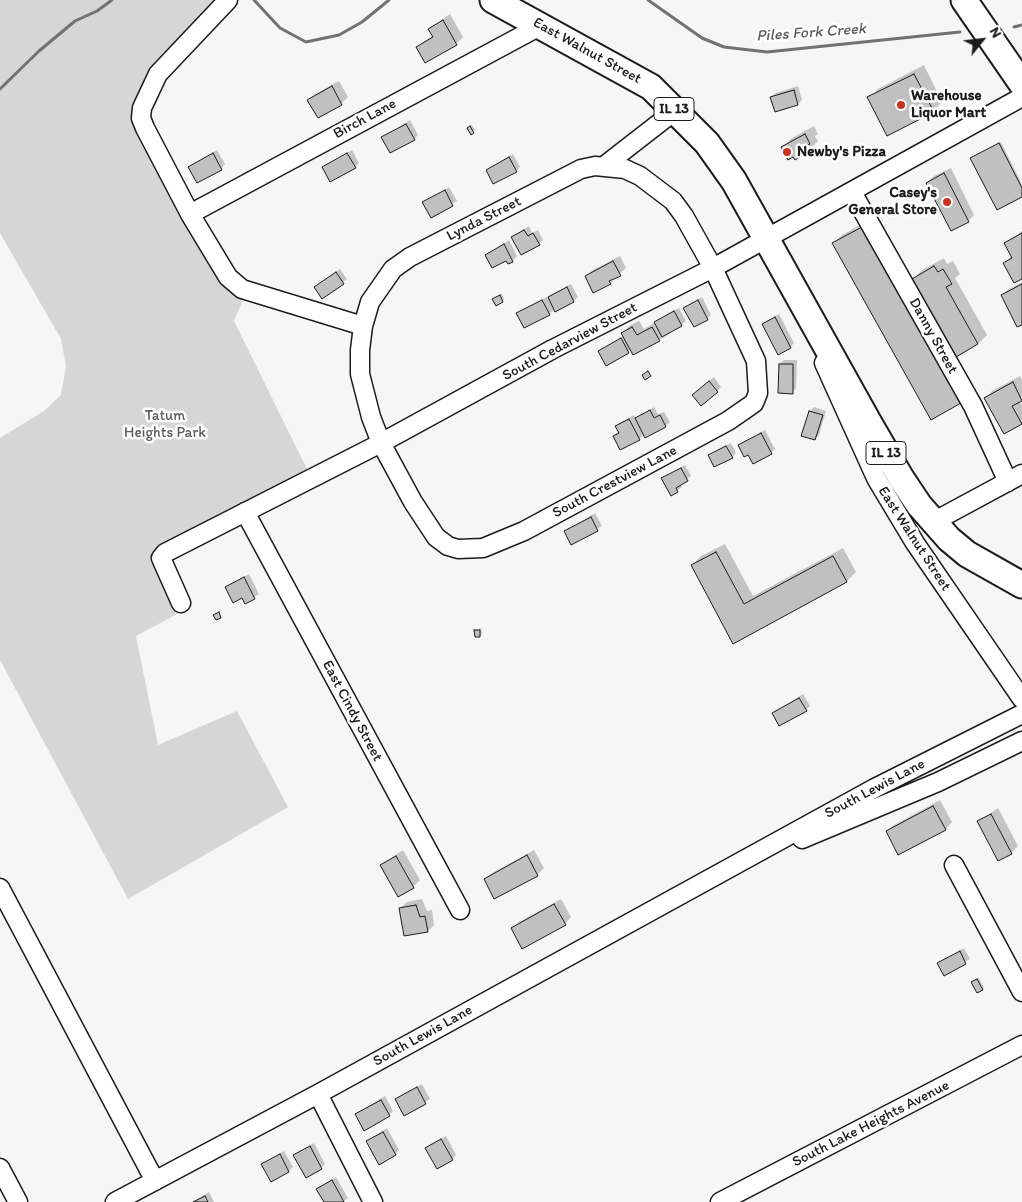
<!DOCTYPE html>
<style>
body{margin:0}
#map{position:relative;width:1022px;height:1202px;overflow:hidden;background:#f6f6f6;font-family:Itim,sans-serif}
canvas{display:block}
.north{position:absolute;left:957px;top:15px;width:50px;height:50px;-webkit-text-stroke:4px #fff;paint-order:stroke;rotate:61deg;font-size:14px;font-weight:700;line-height:20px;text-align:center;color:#1c1c1c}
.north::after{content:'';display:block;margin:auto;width:18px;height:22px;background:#1c1c1c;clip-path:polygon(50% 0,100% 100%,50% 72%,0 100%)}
</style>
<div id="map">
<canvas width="1022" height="1202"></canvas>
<div class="north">N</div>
</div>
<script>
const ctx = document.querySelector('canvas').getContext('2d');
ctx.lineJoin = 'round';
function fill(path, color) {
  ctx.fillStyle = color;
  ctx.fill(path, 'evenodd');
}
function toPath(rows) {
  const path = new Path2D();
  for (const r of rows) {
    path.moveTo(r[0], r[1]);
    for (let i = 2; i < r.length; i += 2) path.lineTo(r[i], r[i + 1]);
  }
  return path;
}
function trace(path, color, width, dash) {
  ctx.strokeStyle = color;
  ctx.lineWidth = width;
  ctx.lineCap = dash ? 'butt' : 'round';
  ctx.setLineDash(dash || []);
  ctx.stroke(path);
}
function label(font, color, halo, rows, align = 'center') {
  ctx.font = font + ' Itim,sans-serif';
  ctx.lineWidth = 5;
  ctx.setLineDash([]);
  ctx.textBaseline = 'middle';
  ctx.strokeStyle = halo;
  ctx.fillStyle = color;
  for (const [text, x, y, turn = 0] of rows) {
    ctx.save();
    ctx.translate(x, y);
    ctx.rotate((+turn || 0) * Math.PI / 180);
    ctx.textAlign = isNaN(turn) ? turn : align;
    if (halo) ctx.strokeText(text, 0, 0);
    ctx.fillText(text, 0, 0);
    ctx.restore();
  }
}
const green = toPath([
 [0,0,219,0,136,103,244,297,234,321,309,473,160,548,151,558,179,613,136,636,158,745,237,711,288,807,128,899,0,660,0,438,44,411,61,395,66,366,61,339,0,233]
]);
const shadow = toPath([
 [450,14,463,37,456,44,417,47,433,35,429,29],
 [924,65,942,102,933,111,869,98,878,89],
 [339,81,348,97,341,104,318,117,309,101,315,94],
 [798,86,802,100,798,104,775,111,771,97,776,93],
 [410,120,418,135,414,139,383,137],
 [472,125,475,130,471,133,470,126],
 [814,126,818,134,815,136,818,141,809,150,783,147,792,138],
 [1001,142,1022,184,1022,195,973,157],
 [217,150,225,164,221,169,190,167],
 [352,150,359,163,355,167,323,167],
 [513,154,520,167,516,171,487,170],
 [951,168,974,215,968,221,927,183,934,176],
 [449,187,457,201,431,216,424,202],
 [871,219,969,393,960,402,833,244,842,235],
 [529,226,532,233,538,230,543,240,539,244,512,237],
 [1022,231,1022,277,1005,263,1011,256,1006,243],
 [509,240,517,256,513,261,509,263,507,259,487,256],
 [620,256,626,268,610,283,586,276,593,270],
 [944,258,947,264,953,261,960,274,955,278,987,335,978,344,913,279,922,270],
 [340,269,347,279,323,297,316,287],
 [1022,282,1022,324,1002,295,1009,289],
 [571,284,578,297,574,301,556,310,555,309,549,314,518,313],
 [502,294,504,300,503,301,495,297],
 [702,297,711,315,707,319,685,308],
 [679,308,686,321,681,325,659,340,632,349,607,364,600,351,624,336,623,333,629,326,639,321,644,329],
 [779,314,794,343,790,347,764,324],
 [784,360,797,360,796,388,792,392,780,364],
 [1020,376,1022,380,1022,399,1019,401,1022,405,1022,422,1005,432,986,398,992,391],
 [714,377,721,387,717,391,693,395],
 [654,407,658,414,664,412,670,422,666,426,644,434,639,439,614,436,619,431,617,426,621,422,634,415,636,419],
 [814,407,826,411,819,435,815,439,810,411],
 [765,430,775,449,771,453,739,445],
 [731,443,736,453,732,457,709,455],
 [685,465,691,476,680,484,682,487,672,494,663,478],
 [595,513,602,526,571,543,565,531],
 [725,544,753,596,843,548,856,572,847,581,733,642,692,565,701,556],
 [249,574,259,594,245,603,242,597,226,587],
 [481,628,482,634,480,636,476,630],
 [803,694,810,706,806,710,773,713],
 [940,800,952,822,946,829,899,853,887,831,894,825],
 [998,808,1018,846,1011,853,979,822],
 [403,850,420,880,413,887,381,865],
 [534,850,544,868,537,875,485,879,492,873],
 [422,899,427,911,432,910,434,925,428,931,400,908,407,902],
 [561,899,571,917,565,924,512,928,519,922],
 [964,948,970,959,944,974,939,964],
 [979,978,984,988,983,989,974,980],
 [422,1084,430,1099,405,1114,397,1099],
 [385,1096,393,1111,389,1115,356,1114],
 [387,1128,399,1150,395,1154,367,1141],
 [446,1136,456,1155,452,1159,427,1148],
 [314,1143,325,1164,321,1168,295,1155],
 [284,1151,293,1167,289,1171,263,1164],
 [336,1177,348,1198,343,1202,325,1202,318,1189],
 [209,1192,214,1202,191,1202,192,1202]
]);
const stream = toPath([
 [254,0,280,28,306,42,339,35,362,22,389,0],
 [648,0,702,38,724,47,767,52,960,32],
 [1014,27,1022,25],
 [0,89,39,51,75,21,97,11,112,0]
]);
const building = toPath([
 [443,20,457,45,425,63,416,47,433,37,428,29,443,20],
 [914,74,934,112,887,136,867,97,914,74],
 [332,86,342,105,318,118,307,100,332,86],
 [794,90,798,105,775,112,770,97,794,90],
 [406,124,415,140,390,153,381,137,406,124],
 [470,126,474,133,471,135,467,128,470,126],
 [805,134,810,144,807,145,810,151,795,160,793,157,788,160,781,147,805,134],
 [999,143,1022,188,1022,197,997,210,970,158,999,143],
 [213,153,222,170,197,183,188,167,213,153],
 [347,153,356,168,330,182,322,167,347,153],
 [509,157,517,172,493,184,486,170,509,157],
 [944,173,969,222,951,231,926,183,944,173],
 [445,190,453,206,431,218,422,202,445,190],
 [862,227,961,403,931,420,832,243,862,227],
 [524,230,528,236,533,233,540,245,521,255,511,237,524,230],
 [1022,233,1022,279,1014,283,1003,263,1012,258,1004,243,1022,233],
 [504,244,513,262,508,264,506,261,492,268,485,255,504,244],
 [613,261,621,276,609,281,611,284,593,293,585,276,613,261],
 [934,266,938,272,943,269,952,284,946,287,978,344,956,357,912,279,934,266],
 [336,272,344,284,322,299,314,287,336,272],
 [1022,284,1022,325,1017,327,1001,295,1022,284],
 [567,287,574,302,555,312,548,297,567,287],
 [500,295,503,302,496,306,492,299,500,295],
 [542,300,550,315,524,328,516,313,542,300],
 [698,300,708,320,694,327,683,308,698,300],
 [674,311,682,326,662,337,654,322,674,311],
 [775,317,791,348,778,355,762,324,775,317],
 [632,327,637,335,652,327,660,341,633,355,621,333,632,327],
 [621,338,629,353,606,366,598,351,621,338],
 [779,364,793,364,793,394,778,393,779,364],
 [648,371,651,376,645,380,642,375,648,371],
 [709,381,718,392,701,406,692,395,709,381],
 [1013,382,1022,401,1012,406,1022,424,1004,434,984,398,1013,382],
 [650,410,654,418,660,415,666,427,645,438,635,418,650,410],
 [809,411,823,415,815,440,801,436,809,411],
 [629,419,640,440,620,450,613,436,619,433,615,426,629,419],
 [761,433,772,454,753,464,748,455,744,457,738,445,761,433],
 [726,446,733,458,714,467,708,455,726,446],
 [681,468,688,481,676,488,678,492,671,496,661,478,681,468],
 [591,517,598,531,571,545,564,531,591,517],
 [716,552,744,604,833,556,847,582,733,644,691,565,716,552],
 [244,577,255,599,245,604,242,598,233,603,225,587,244,577],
 [219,612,221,618,216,620,213,615,219,612],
 [474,630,480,630,480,637,475,637,474,630],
 [799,698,807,711,779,726,772,713,799,698],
 [933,806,946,830,898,855,886,831,933,806],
 [991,814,1012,854,998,861,977,821,991,814],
 [527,855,538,876,494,899,484,879,527,855],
 [396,856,414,888,398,897,380,865,396,856],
 [554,904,566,925,522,949,511,928,554,904],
 [416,905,420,917,425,916,428,932,404,936,399,908,416,905],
 [960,951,966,964,944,976,937,963,960,951],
 [977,979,983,990,977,993,971,982,977,979],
 [417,1087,426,1104,404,1116,395,1099,417,1087],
 [381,1100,390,1116,364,1131,355,1114,381,1100],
 [383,1132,396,1155,379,1165,366,1141,383,1132],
 [441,1139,453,1160,437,1169,425,1148,441,1139],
 [310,1146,322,1169,306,1178,293,1155,310,1146],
 [280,1154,289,1172,271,1182,261,1164,280,1154],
 [332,1180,344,1202,324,1202,316,1189,332,1180],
 [205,1196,208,1202,193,1202,205,1196]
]);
const minor = toPath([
 [228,0,158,74,142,108,141,118,145,128,190,214,228,277,242,289,363,326],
 [595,166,625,169,640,176,673,201,684,216,713,268,756,361,758,393,754,403,728,421,524,531,483,548,458,549,448,546,436,537,413,502,381,443,371,417,360,374,360,350,363,326,370,302,393,269,410,257,581,169,595,166],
 [604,166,676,110],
 [852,192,973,406,1008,482],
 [190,214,540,26],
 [824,363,876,478,915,543,1022,699],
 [245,512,460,910],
 [933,522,1022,474],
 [181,603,161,558,165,553,381,443,553,349,713,268,1022,97],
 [802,839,938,782,1022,741],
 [954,865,1022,992],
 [0,888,155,1181],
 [318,1094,373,1202],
 [0,1168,18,1202],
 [115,1202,318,1094,875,788,1022,714],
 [720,1202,1022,1045]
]);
const highway = toPath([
 [493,0,651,87,707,143,734,181,869,423,901,478,919,505,949,539,967,554,1022,585],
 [964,0,1022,84]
]);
const markers = [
 [901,105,5,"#c8321e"],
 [787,152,5,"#c8321e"],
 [947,202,5,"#c8321e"]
];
const shields = [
 [674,109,40],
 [886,453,40]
];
const shieldNames = [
 ["IL 13",674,109],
 ["IL 13",886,453]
];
const streetNames = [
 ["East Walnut Street",587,51,29],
 ["Birch Lane",365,119,-28],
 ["Lynda Street",484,219,-27],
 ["Danny Street",933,336,61],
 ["South Cedarview Street",570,342,-28],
 ["South Crestview Lane",615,482,-28],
 ["East Walnut Street",914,539,57],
 ["East Cindy Street",352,711,62],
 ["South Lewis Lane",875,789,-28],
 ["South Lewis Lane",423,1036,-29],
 ["South Lake Heights Avenue",871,1124,-27]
];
const poiNames = [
 ["Warehouse",911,96],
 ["Liquor Mart",911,113],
 ["Newby's Pizza",797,152],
 ["Casey's",937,193,"right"],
 ["General Store",937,210,"right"]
];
const parkNames = [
 ["Tatum",165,416],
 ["Heights Park",165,433]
];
const waterNames = [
 ["Piles Fork Creek",811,33,-4]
];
fill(green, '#d6d6d6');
fill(shadow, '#0003');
trace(stream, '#727272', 3);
fill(building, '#c0c0c0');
trace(building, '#1c1c1c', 1);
trace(minor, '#1c1c1c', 21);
trace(highway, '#1c1c1c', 29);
trace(minor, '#fff', 18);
trace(highway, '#fff', 25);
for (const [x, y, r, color] of markers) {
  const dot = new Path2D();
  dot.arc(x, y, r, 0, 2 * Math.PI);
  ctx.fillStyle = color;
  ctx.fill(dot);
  trace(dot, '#fff', 2);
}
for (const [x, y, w] of shields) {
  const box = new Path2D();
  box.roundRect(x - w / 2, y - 11.5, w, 23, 4);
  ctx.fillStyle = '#fff';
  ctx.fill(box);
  trace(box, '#1c1c1c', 1);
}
label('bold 14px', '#1c1c1c', null, shieldNames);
label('15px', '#1c1c1c', '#fff', streetNames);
label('bold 15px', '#1c1c1c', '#fff', poiNames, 'left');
label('15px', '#5d5d5d', '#fff', parkNames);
label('italic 16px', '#5d5d5d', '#fff', waterNames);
</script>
